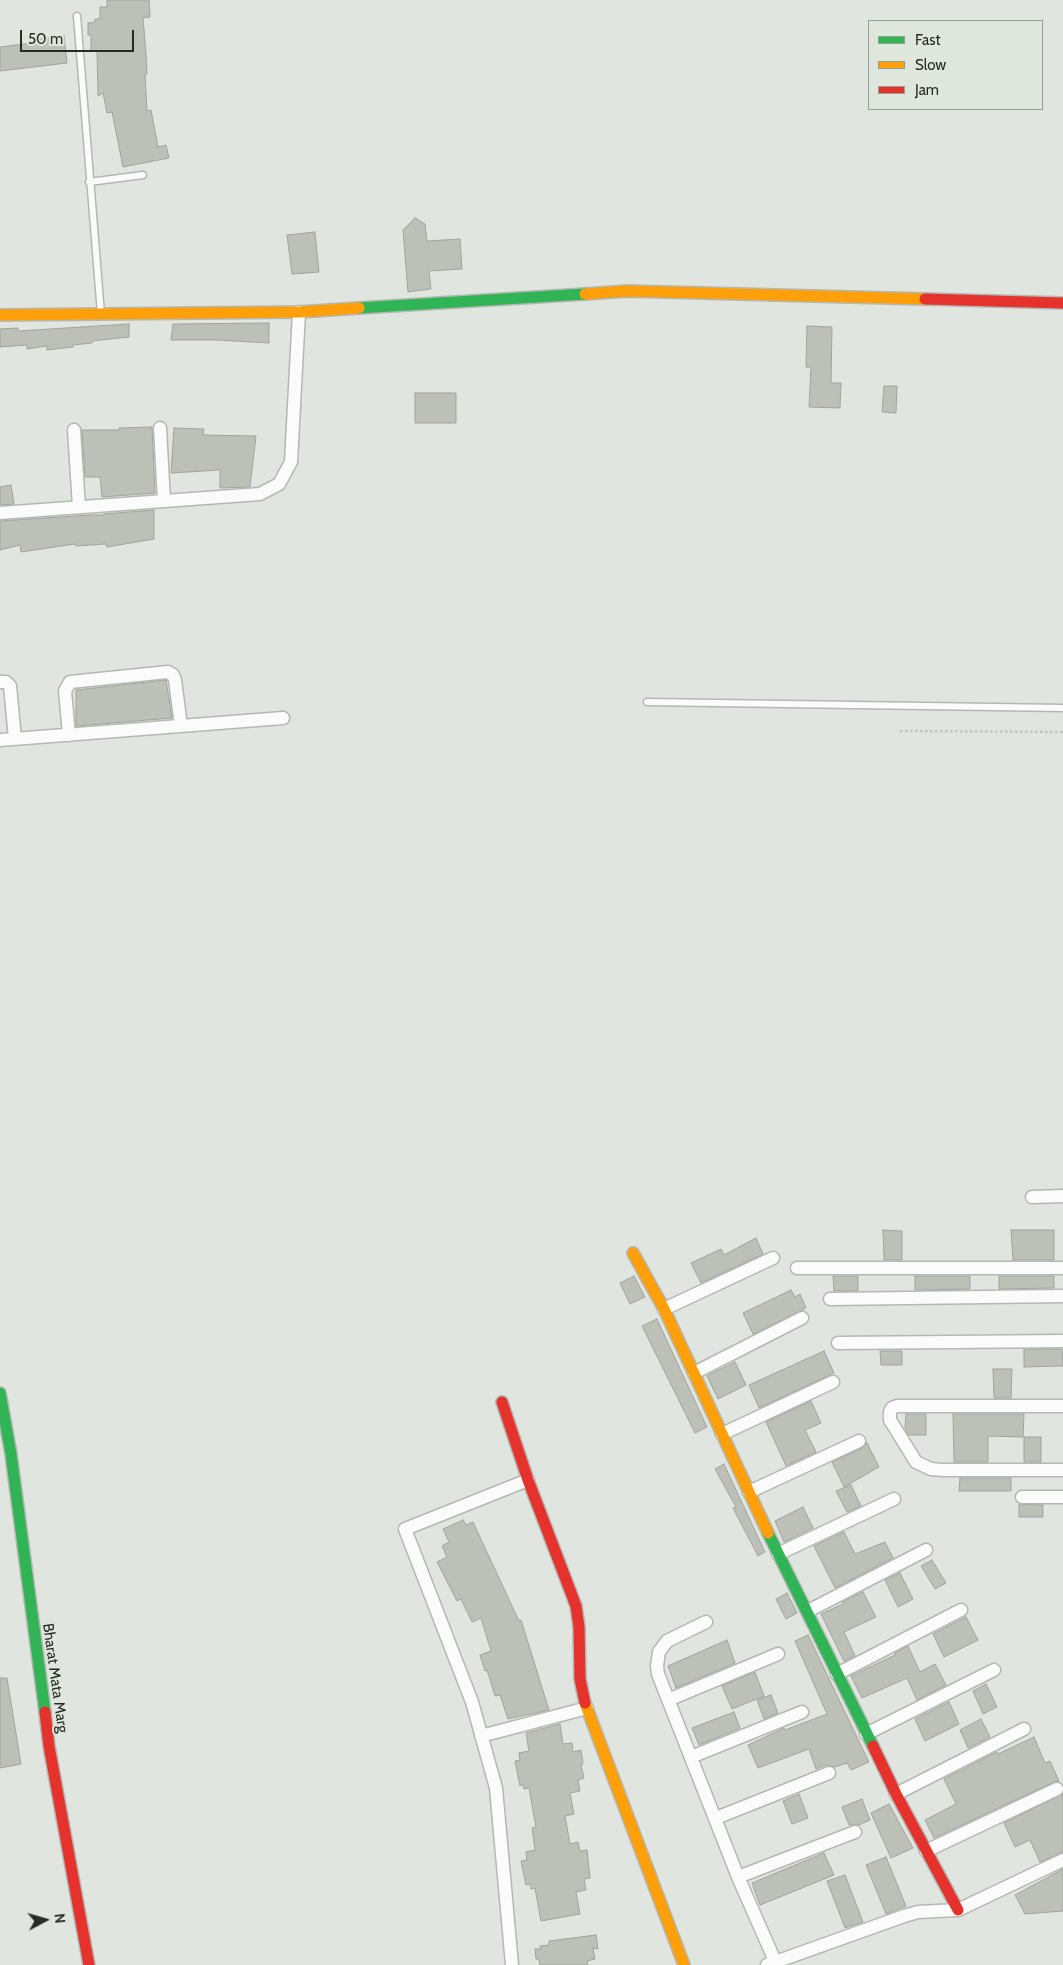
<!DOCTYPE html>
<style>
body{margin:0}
#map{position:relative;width:1063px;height:1965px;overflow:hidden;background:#e0e5df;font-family:Cabin,sans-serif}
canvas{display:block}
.legend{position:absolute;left:868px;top:20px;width:175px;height:90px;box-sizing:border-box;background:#dfe7dd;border:1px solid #959c94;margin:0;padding:6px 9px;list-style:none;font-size:15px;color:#272b26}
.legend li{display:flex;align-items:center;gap:10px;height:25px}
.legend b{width:25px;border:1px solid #959c94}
.north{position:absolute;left:20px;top:1895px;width:50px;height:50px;-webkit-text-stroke:4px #dfe7dd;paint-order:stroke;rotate:84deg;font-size:14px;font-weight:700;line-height:20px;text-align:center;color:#272b26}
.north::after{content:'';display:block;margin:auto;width:18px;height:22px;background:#272b26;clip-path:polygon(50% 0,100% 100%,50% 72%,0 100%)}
.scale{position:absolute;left:20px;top:30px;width:114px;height:22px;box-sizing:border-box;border:2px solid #272b26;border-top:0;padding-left:6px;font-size:15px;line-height:18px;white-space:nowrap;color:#272b26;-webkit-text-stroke:4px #dfe7dd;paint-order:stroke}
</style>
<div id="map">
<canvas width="1063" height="1965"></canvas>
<ul class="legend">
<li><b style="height:6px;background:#30b455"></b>Fast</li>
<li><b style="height:6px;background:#ff9f0a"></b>Slow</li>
<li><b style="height:6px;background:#e5322d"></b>Jam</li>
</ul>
<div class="north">N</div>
<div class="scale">50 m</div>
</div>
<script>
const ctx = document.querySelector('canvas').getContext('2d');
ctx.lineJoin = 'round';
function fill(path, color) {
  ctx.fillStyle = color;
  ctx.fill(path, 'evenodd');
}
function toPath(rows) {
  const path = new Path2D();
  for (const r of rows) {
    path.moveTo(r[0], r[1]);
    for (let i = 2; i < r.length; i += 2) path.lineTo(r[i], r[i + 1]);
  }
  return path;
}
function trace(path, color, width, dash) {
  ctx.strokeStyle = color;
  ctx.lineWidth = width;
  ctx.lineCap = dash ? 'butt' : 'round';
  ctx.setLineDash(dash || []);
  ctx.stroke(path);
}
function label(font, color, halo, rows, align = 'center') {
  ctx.font = font + ' Cabin,sans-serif';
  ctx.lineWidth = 4;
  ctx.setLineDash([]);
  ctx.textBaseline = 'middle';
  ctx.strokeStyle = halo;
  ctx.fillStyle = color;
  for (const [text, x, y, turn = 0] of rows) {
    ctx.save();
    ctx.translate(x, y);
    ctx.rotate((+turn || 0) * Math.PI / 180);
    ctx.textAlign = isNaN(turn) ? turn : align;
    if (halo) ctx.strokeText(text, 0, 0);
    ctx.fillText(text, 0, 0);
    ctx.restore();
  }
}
const building = toPath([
 [107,0,149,0,150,17,143,18,146,54,147,74,145,74,147,111,151,110,158,147,166,145,169,158,123,167,112,112,107,113,103,93,98,96,97,51,91,51,91,35,88,35,88,23,95,22,95,19,100,19,100,7,107,7,107,0],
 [64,36,67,63,0,71,0,47,41,42,40,39,64,36],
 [415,218,425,224,427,241,460,239,462,269,429,271,431,289,408,292,403,230,415,218],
 [315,232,319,272,292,274,287,235,315,232],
 [269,323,269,343,216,340,171,340,173,324,269,323],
 [129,324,129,337,92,341,92,343,73,345,73,347,47,350,47,346,27,349,27,345,0,347,0,329,18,328,18,331,129,324],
 [807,326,832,327,831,383,841,383,840,408,809,407,811,367,806,367,807,326],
 [884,386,897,386,896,413,882,412,884,386],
 [415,393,456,393,456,423,415,423,415,393],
 [152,427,155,493,102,497,100,477,85,477,82,430,119,430,119,428,152,427],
 [174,428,204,429,203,435,256,436,250,487,220,488,220,470,171,473,174,428],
 [11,485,14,504,0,505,0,487,11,485],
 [154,510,154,539,107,547,106,544,76,546,75,544,21,552,20,545,0,550,0,521,91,515,104,515,104,514,154,510],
 [166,680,172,718,76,726,76,690,166,680],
 [883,1230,902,1231,902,1260,884,1260,883,1230],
 [1011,1230,1054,1230,1054,1260,1013,1260,1011,1230],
 [756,1238,763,1254,701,1283,691,1263,721,1249,724,1255,756,1238],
 [634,1276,645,1297,630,1304,620,1283,634,1276],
 [833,1276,858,1276,858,1291,834,1291,833,1276],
 [915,1276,970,1276,970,1289,915,1290,915,1276],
 [999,1276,1054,1276,1054,1288,999,1289,999,1276],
 [791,1290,795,1297,800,1294,806,1308,753,1334,743,1313,791,1290],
 [657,1319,707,1427,695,1433,642,1326,657,1319],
 [1024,1349,1062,1349,1063,1366,1024,1367,1024,1349],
 [824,1351,834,1373,759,1408,749,1385,824,1351],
 [880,1351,902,1351,902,1365,881,1365,880,1351],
 [735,1362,746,1385,718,1399,707,1376,735,1362],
 [993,1369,1012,1369,1011,1398,994,1398,993,1369],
 [811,1401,821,1423,805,1430,816,1452,786,1466,766,1422,811,1401],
 [906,1414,926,1414,926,1435,909,1435,905,1428,906,1414],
 [953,1414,1024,1414,1023,1437,988,1436,988,1462,954,1462,953,1414],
 [1024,1437,1041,1437,1041,1462,1024,1462,1024,1437],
 [867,1443,879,1467,844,1487,832,1462,862,1448,867,1443],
 [724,1464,765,1552,758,1556,733,1508,736,1507,715,1469,724,1464],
 [960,1478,1011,1478,1011,1491,959,1491,960,1478],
 [851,1485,861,1506,847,1512,836,1491,851,1485],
 [1019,1504,1043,1505,1043,1517,1019,1517,1019,1504],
 [803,1507,813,1528,784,1542,775,1521,803,1507],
 [463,1520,466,1525,473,1522,519,1621,521,1620,549,1710,508,1719,500,1695,495,1696,487,1670,485,1671,480,1655,491,1651,481,1618,472,1622,461,1599,457,1601,437,1562,447,1557,442,1546,449,1542,443,1529,463,1520],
 [844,1532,855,1554,885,1542,893,1558,835,1588,814,1546,844,1532],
 [932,1560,946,1583,935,1589,921,1566,932,1560],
 [900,1573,913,1599,898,1607,885,1580,900,1573],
 [863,1592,876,1617,844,1632,855,1656,844,1661,821,1614,843,1604,842,1602,863,1592],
 [787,1593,797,1613,786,1619,776,1599,787,1593],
 [966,1617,978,1640,944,1657,933,1634,966,1617],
 [808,1635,869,1762,851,1770,847,1763,835,1767,826,1765,816,1769,809,1749,758,1768,748,1745,784,1728,785,1730,827,1714,795,1641,808,1635],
 [727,1640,735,1663,676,1688,668,1666,727,1640],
 [908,1646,920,1672,935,1664,946,1685,917,1700,907,1678,862,1698,851,1676,895,1655,895,1653,908,1646],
 [755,1672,764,1696,732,1709,722,1686,755,1672],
 [0,1678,7,1678,21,1764,0,1768,0,1678],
 [986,1684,997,1707,983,1714,973,1691,986,1684],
 [771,1695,778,1713,764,1719,757,1700,771,1695],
 [949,1702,959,1724,925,1741,915,1719,949,1702],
 [734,1712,740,1728,699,1745,692,1728,734,1712],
 [981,1719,990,1737,968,1748,960,1730,981,1719],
 [560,1724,563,1744,572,1743,573,1752,581,1750,583,1764,581,1765,584,1778,578,1780,580,1791,570,1793,574,1814,565,1816,570,1844,578,1842,580,1851,587,1850,590,1878,584,1879,586,1890,576,1892,580,1914,541,1921,535,1888,531,1889,530,1884,526,1885,521,1861,527,1860,526,1852,535,1850,532,1828,536,1827,529,1788,524,1789,523,1784,520,1786,515,1761,520,1760,519,1753,529,1751,526,1733,560,1724],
 [1034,1737,1045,1763,1050,1761,1059,1781,1054,1782,934,1838,925,1820,956,1804,944,1779,997,1752,998,1754,1034,1737],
 [799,1794,808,1818,792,1824,783,1801,799,1794],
 [1063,1794,1063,1852,1040,1862,1030,1840,1015,1847,1004,1823,1063,1794],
 [862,1799,870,1820,859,1825,849,1825,842,1807,862,1799],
 [889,1804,913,1848,891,1858,871,1813,889,1804],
 [824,1853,834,1875,760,1905,752,1883,824,1853],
 [886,1857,906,1906,886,1914,866,1865,886,1857],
 [1063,1869,1063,1911,1025,1914,1015,1895,1063,1869],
 [845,1875,863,1922,845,1928,827,1881,845,1875],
 [596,1935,598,1949,593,1948,595,1959,587,1961,588,1965,540,1965,539,1960,536,1959,535,1949,541,1949,540,1946,549,1945,549,1941,596,1935]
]);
const path = toPath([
 [900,731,1063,732]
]);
const lane = toPath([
 [77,16,101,314],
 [89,182,143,175],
 [647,702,1063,708]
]);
const street = toPath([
 [160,428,164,501],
 [74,430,79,507],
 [0,513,260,494,279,484,291,462,299,312],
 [0,682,6,682,10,686,15,739],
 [69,735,65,691,70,682,168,672,173,675,175,680,181,726],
 [0,740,283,718],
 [1032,1197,1063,1196],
 [797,1268,1063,1268],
 [830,1299,1063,1296],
 [664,1309,773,1258],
 [838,1343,1063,1341],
 [694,1373,802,1318],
 [1063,1406,897,1406,892,1408,890,1412,890,1420,916,1462,931,1469,943,1470,1063,1470],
 [722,1434,833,1382],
 [749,1492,859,1441],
 [1022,1497,1063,1497],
 [778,1554,894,1499],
 [808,1611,926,1550],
 [706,1622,667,1641,659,1652,657,1666,658,1674,738,1877,775,1961],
 [837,1674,961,1610],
 [668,1700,778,1654],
 [866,1734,994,1670],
 [481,1736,587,1708],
 [691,1757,802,1712],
 [896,1794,1024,1729],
 [716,1818,829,1773],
 [926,1851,1057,1789],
 [738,1877,855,1832],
 [512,1965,496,1788,472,1702,405,1529,528,1480],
 [767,1965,904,1916,918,1912,958,1910,1063,1860]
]);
const fast = toPath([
 [359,308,585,294],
 [0,1393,11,1454,45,1712],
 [768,1533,873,1746]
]);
const slow = toPath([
 [585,294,627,291,925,299],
 [0,315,299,312,359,308],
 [633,1253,664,1309,768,1533],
 [585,1703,684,1965]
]);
const jam = toPath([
 [925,299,1063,303],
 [502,1402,528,1480,576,1606,579,1627,580,1679,585,1703],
 [45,1712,49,1746,89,1965],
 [873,1746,896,1794,958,1910]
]);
const streetNames = [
 ["Bharat Mata Marg",55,1678,82]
];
fill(building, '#bdc0b7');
trace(building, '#a1a39f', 1);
trace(lane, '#b4b8b3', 9);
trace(street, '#b4b8b3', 15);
trace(fast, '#b4b8b3', 14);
trace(slow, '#b4b8b3', 14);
trace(jam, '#b4b8b3', 14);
trace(path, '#c2c4c1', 2.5, [2.5, 2.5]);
trace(lane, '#fafbfa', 6);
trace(street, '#fafbfa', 12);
trace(fast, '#30b455', 11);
trace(slow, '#ff9f0a', 11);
trace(jam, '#e5322d', 11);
label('15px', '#272b26', '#dfe7dd', streetNames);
</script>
